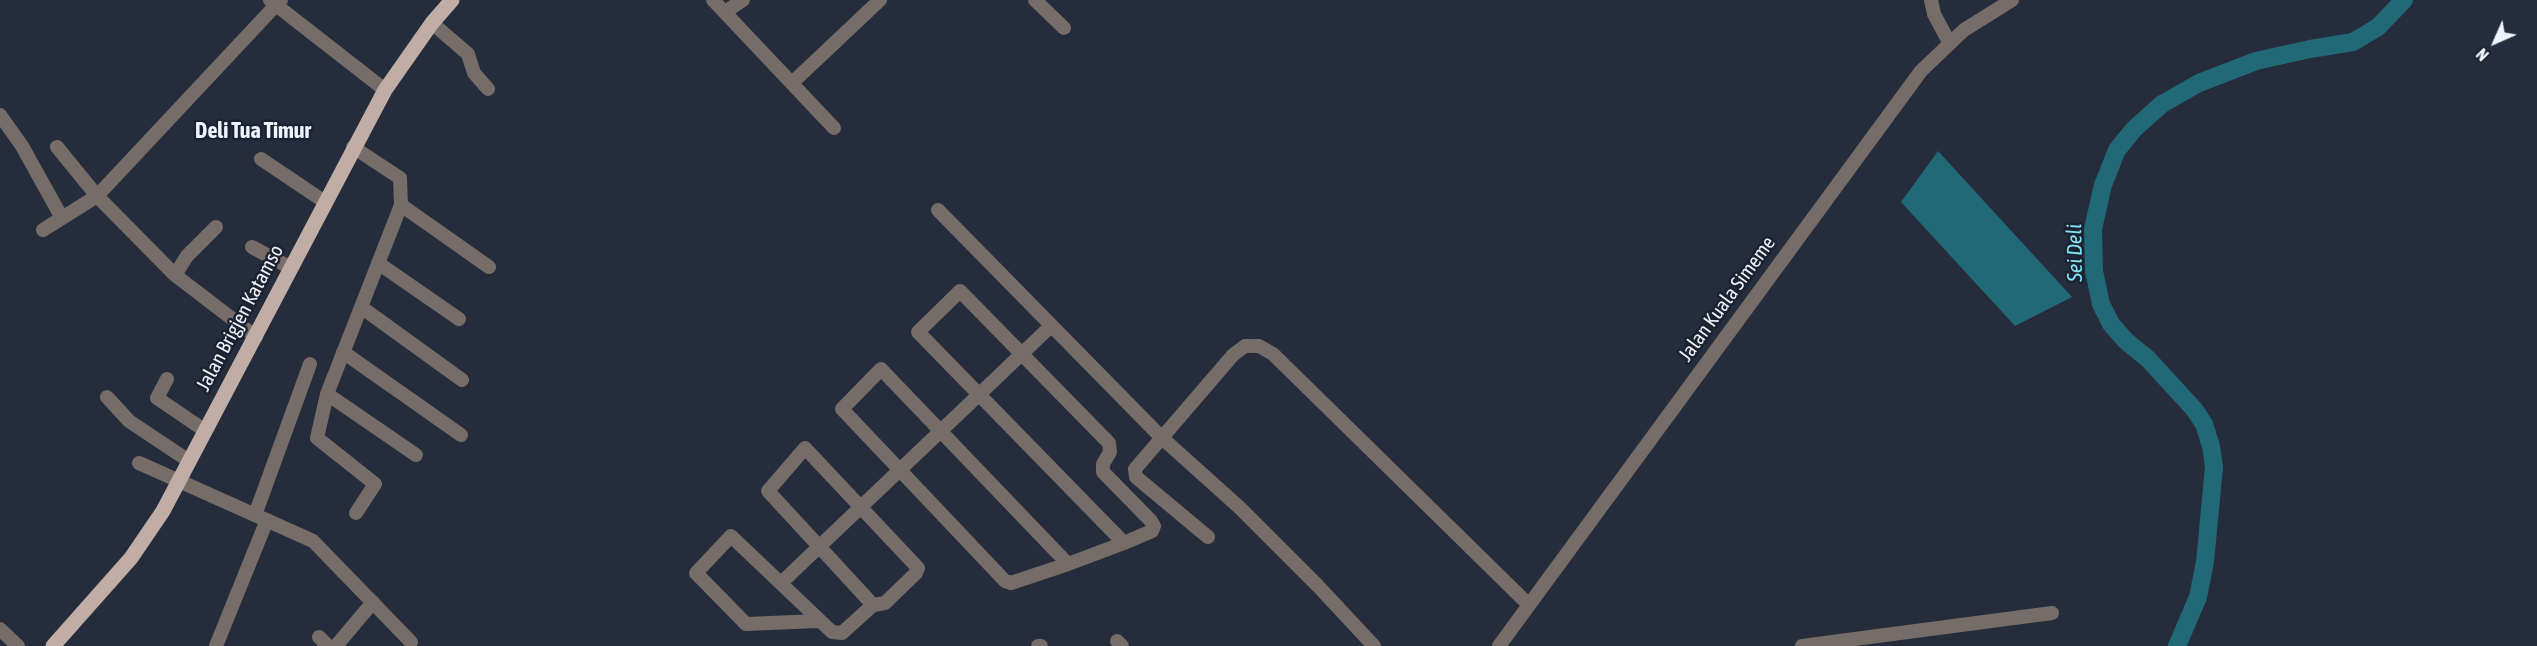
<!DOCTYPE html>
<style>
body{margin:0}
#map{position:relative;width:2537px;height:646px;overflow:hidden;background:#252c3b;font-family:"Asap Condensed",sans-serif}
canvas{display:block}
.north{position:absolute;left:2465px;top:12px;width:60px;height:60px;-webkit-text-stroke:4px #1b2230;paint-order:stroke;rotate:225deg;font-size:16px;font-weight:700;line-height:24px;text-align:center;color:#eff3fd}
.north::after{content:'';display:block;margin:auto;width:21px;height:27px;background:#eff3fd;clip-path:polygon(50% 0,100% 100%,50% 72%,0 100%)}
</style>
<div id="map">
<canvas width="2537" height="646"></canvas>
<div class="north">N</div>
</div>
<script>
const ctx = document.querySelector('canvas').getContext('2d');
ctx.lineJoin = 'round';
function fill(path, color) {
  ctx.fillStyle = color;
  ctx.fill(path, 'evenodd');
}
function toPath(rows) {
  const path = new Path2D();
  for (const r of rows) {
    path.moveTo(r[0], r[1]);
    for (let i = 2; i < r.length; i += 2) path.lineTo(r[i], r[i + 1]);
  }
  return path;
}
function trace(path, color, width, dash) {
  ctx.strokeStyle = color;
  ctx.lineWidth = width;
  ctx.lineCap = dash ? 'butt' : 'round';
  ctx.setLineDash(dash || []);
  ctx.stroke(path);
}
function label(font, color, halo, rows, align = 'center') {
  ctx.font = font + ' "Asap Condensed",sans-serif';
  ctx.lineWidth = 5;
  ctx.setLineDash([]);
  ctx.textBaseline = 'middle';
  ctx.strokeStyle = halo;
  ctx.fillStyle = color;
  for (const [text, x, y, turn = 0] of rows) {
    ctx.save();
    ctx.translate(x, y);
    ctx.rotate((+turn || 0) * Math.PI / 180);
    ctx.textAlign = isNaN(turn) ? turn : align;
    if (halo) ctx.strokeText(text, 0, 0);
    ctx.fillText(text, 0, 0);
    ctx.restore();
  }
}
const water = toPath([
 [1938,151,2072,297,2015,326,1901,202]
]);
const river = toPath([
 [2177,646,2198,597,2205,562,2214,467,2211,446,2204,424,2194,409,2148,359,2126,341,2111,324,2101,304,2094,271,2093,229,2103,185,2117,150,2134,129,2162,104,2199,83,2256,61,2310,49,2353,42,2378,27,2404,0]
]);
const minor = toPath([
 [281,0,276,5,385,90],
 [713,0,834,128],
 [1035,0,1064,28],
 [1931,0,1934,14,1949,42],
 [725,12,743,0],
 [432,23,468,54,474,73,488,89],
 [792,83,880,0],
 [0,115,22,146,62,218],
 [353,147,400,178,401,205,327,394,317,438,375,484,356,513],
 [261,159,325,202],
 [401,205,489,267],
 [938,210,1161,437,1240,508,1318,586,1374,646],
 [43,230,97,196,57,147],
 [252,247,291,268],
 [378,263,459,319],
 [175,275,187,256,216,227],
 [361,307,462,380],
 [256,337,175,275,97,196,276,5,270,0],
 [343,352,461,435],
 [167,379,157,398,204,430],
 [327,394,416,455],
 [107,397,129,421,189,461],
 [139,463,313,541,411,642],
 [255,515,310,364],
 [1208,537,1136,477,1135,469,1233,355,1245,346,1259,346,1273,354,1528,604],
 [1068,564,881,369,842,409,1005,581,1011,583,1068,564,1124,543,1152,531,1154,526,1151,521,1103,472,1103,464,1110,452,1109,443,960,291,918,332,1124,543],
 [781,583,1051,326],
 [818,621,746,624,696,573,731,536,832,632,842,633,873,605,768,491,805,448,918,568,916,573,885,603,873,605],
 [0,629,18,646],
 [319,637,328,646],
 [1117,641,1122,646],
 [216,646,267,520],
 [336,646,373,602],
 [1038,646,1041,646],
 [1499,646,1921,71,1964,30,2012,0],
 [1802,646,2052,613]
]);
const major = toPath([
 [53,646,131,558,163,511,385,90,432,23,452,0]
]);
const streetNames = [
 ["Jalan Kuala Simeme",1727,299,-54],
 ["Jalan Brigjen Katamso",240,318,-62]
];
const waterNames = [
 ["Sei Deli",2075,253,-91]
];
const quarterNames = [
 ["Deli Tua Timur",253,131]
];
fill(water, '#226977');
trace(river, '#226977', 18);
trace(minor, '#766d69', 14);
trace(major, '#c0ada5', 15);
label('20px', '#eff3fd', '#1b2230', streetNames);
label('italic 21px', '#84e5fa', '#1b2230', waterNames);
label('bold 22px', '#eff3fd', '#1b2230', quarterNames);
</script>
